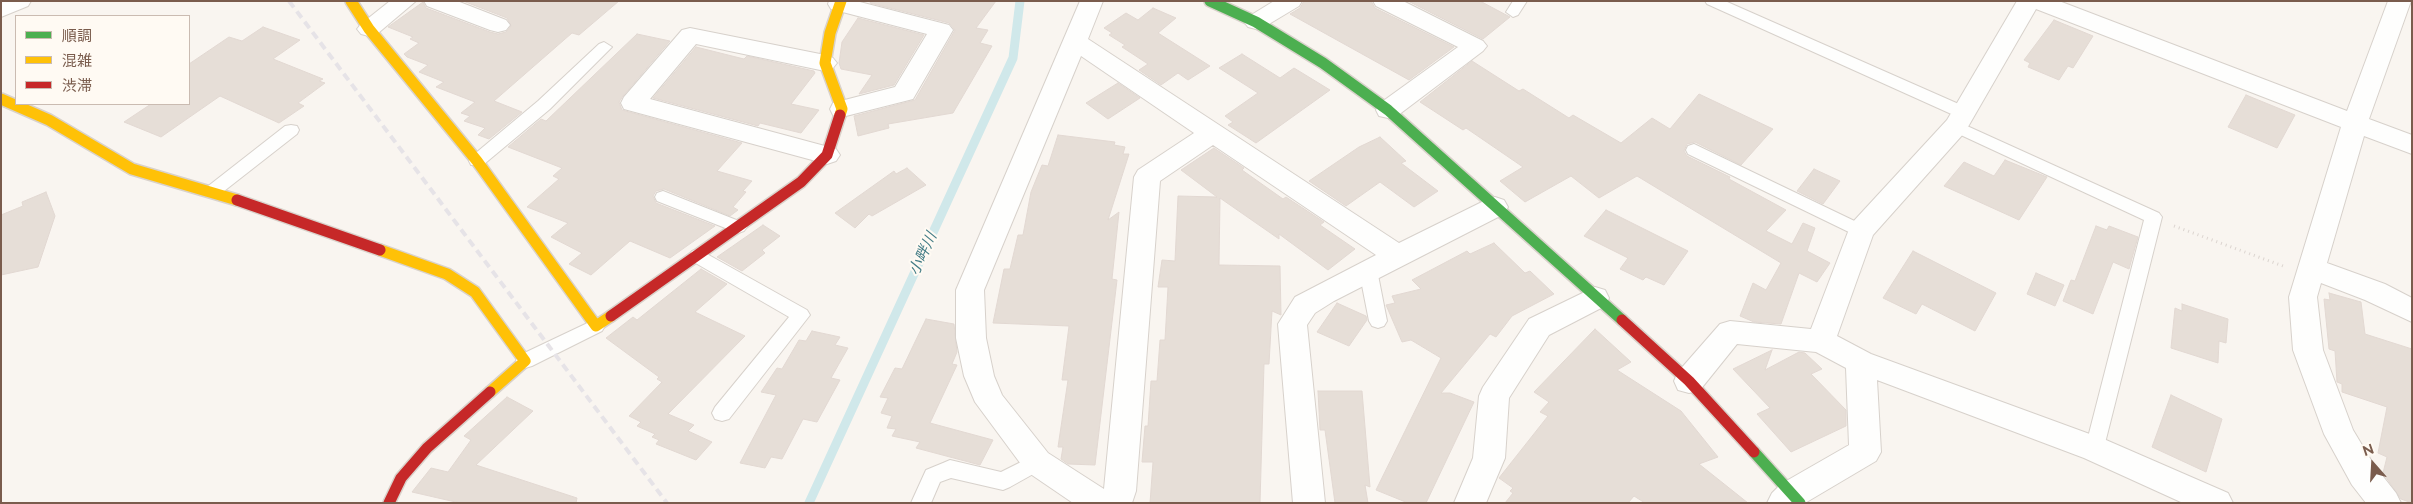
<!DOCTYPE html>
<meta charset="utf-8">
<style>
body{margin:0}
#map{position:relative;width:2413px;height:504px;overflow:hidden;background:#f9f5f0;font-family:Raleway,"Noto Sans JP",sans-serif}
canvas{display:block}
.frame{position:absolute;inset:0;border:2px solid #7a5c4d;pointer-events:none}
.legend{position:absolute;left:15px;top:15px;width:175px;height:90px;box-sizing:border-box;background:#fffaf3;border:1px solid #cabbb1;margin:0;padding:6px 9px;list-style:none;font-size:15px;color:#7a5c4d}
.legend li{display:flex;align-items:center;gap:10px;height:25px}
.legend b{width:25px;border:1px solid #cabbb1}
.north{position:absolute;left:2348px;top:439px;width:50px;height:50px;-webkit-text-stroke:4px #fffaf3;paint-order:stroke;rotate:341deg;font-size:14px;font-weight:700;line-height:20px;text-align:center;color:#7a5c4d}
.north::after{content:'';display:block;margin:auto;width:18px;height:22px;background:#7a5c4d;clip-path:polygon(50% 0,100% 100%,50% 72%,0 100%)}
</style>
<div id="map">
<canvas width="2413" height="504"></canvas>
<div class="frame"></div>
<ul class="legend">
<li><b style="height:6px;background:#4caf50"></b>順調</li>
<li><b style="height:6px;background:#ffc107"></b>混雑</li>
<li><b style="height:6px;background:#c62828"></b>渋滞</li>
</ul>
<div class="north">N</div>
</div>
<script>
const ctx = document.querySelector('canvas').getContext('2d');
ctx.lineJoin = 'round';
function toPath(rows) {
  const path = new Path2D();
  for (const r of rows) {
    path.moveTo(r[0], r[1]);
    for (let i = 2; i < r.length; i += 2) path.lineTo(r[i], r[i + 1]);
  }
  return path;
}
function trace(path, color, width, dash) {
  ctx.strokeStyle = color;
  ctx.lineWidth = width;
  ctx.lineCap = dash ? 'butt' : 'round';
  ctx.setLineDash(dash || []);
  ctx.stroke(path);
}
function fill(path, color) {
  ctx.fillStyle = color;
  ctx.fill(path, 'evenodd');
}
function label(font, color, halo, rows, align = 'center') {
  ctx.font = font + ' Raleway,"Noto Sans JP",sans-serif';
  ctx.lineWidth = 4;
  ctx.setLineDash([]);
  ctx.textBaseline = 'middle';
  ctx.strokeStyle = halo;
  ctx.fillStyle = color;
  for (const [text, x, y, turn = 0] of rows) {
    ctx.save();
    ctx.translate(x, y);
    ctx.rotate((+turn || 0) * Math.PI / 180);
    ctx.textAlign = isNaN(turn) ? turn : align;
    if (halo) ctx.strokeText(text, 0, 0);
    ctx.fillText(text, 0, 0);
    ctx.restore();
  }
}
const stream = toPath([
 [809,503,1013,58,1020,1]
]);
const building = toPath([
 [463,1,619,1,579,35,572,33,494,101,522,112,489,139,478,135,485,128,464,121,470,116,461,113,475,102,436,87,444,82,419,72,428,65,407,57,404,54,419,43,410,39,413,37,388,27,423,2,426,8,490,32,498,34,506,32,511,26,507,18,463,1],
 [871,1,996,1,976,28,988,30,980,43,992,46,953,113,888,124,889,128,858,136,854,116,915,100,955,30,949,23,870,3,871,1],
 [1304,1,1371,1,1375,8,1454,47,1409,80,1290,14,1300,8,1304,1],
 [1408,1,1480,1,1510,17,1483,39,1408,1],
 [1153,8,1176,18,1158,33,1210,66,1188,80,1178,73,1161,85,1139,70,1148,64,1122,47,1125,45,1109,35,1112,33,1104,28,1126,13,1138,20,1153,8],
 [858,18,924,35,894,85,859,94,872,75,841,69,839,63,842,42,858,18],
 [2054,20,2093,36,2073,68,2068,66,2059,80,2028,67,2030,63,2024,60,2054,20],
 [263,27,300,40,273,59,323,79,319,81,325,83,298,103,304,106,279,123,220,96,161,137,124,122,151,104,189,104,189,64,229,37,242,41,263,27],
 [637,34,670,41,623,96,619,102,622,110,742,143,717,171,752,181,743,191,746,192,733,207,738,210,730,216,664,189,656,191,653,196,656,203,715,226,670,258,630,241,591,275,569,264,582,253,551,237,568,223,527,207,559,179,553,176,562,168,508,147,541,119,546,121,637,34],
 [696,47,744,59,747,56,814,71,815,73,791,104,819,110,801,133,760,123,758,126,653,98,696,47],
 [1242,54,1280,78,1294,68,1330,90,1256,143,1228,125,1233,122,1225,116,1258,93,1219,68,1242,54],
 [1472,61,1519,91,1523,89,1569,118,1573,115,1621,143,1652,118,1670,129,1699,94,1773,129,1741,165,1695,142,1687,144,1684,151,1687,156,1730,177,1729,179,1786,210,1766,231,1792,244,1803,223,1815,228,1807,251,1830,263,1817,282,1799,273,1781,324,1754,322,1740,316,1753,283,1766,290,1781,263,1637,176,1599,198,1571,176,1525,202,1500,181,1523,167,1466,128,1463,130,1420,102,1472,61],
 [1118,83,1140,98,1108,119,1086,103,1118,83],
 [2246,95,2295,115,2277,148,2228,127,2246,95],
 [1058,135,1115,142,1114,145,1125,147,1123,154,1129,154,1108,220,1119,212,1112,279,1117,280,1095,465,1068,464,1061,459,1063,447,1058,447,1068,380,1062,380,1069,326,993,323,1004,269,1010,269,1018,235,1023,235,1031,192,1042,165,1048,166,1058,135],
 [1380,137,1406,161,1401,163,1438,191,1414,207,1380,182,1346,206,1309,181,1359,147,1380,137],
 [1214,148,1244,168,1242,170,1283,199,1286,197,1324,222,1320,225,1355,249,1328,270,1279,234,1279,239,1220,198,1219,265,1280,266,1281,315,1272,311,1269,364,1264,364,1260,503,1150,503,1153,462,1142,462,1145,426,1148,426,1151,381,1157,381,1160,340,1165,340,1168,287,1158,287,1162,260,1175,261,1178,196,1217,197,1181,170,1214,148],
 [2005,160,2047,177,2019,220,1944,186,1964,162,1994,176,2005,160],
 [907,168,926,185,872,216,869,214,855,228,835,213,894,171,896,174,907,168],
 [1814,169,1840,181,1823,204,1797,191,1814,169],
 [46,192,55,216,38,267,1,275,1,215,23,206,22,202,46,192],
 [1606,210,1688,251,1664,285,1646,277,1643,280,1620,269,1628,258,1584,236,1606,210],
 [763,225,780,236,762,250,765,253,742,271,717,257,763,225],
 [2096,226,2107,230,2109,226,2138,237,2129,269,2113,262,2093,314,2063,301,2071,280,2075,281,2096,226],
 [1494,243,1525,273,1530,271,1554,294,1512,316,1496,337,1490,334,1441,393,1450,393,1474,402,1426,503,1408,503,1376,490,1441,358,1411,340,1402,342,1386,305,1395,303,1392,296,1421,289,1412,280,1467,251,1470,254,1494,243],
 [1913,251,1996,293,1975,331,1922,304,1916,314,1883,298,1913,251],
 [701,269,727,284,695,312,745,336,668,414,694,425,688,431,712,442,696,460,656,444,659,440,652,437,655,434,637,426,641,422,629,416,662,382,657,379,659,377,606,338,633,317,637,320,701,269],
 [2036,273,2064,285,2055,306,2027,294,2036,273],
 [2329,293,2361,302,2365,334,2412,349,2412,503,2401,499,2383,473,2387,457,2378,453,2387,407,2342,392,2342,384,2337,382,2335,351,2329,349,2324,299,2330,300,2329,293],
 [1337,303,1366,316,1367,320,1349,346,1317,332,1337,303],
 [2182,304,2228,319,2226,343,2219,341,2218,363,2171,348,2175,308,2182,311,2182,304],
 [926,319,954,324,957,352,952,364,957,365,930,423,993,440,980,465,916,448,920,442,892,436,896,429,887,428,892,416,881,413,888,398,880,397,895,368,902,369,926,319],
 [1595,329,1631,362,1617,370,1681,411,1718,457,1699,464,1748,503,1645,503,1634,496,1628,503,1505,503,1513,493,1510,491,1513,488,1499,478,1548,416,1540,412,1549,402,1534,392,1595,329],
 [812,331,840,337,835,345,848,348,831,378,840,380,817,422,803,419,782,459,771,457,765,468,740,463,776,395,761,392,777,368,782,369,799,340,806,341,812,331],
 [1772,350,1765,370,1799,352,1805,353,1822,369,1811,374,1846,410,1846,426,1791,452,1757,414,1770,408,1733,369,1772,350],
 [1318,391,1362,391,1370,487,1365,485,1368,503,1335,503,1325,430,1320,430,1318,391],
 [2171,395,2222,419,2206,472,2152,447,2171,395],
 [507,397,533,411,476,465,577,498,576,503,460,503,412,492,431,468,448,472,471,440,464,436,507,397]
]);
const path = toPath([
 [2174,226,2283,266]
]);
const lane = toPath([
 [1513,1,1527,1,1518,15,1513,17,1506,12,1513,1],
 [1705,1,1725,1,1970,109,1972,113,1970,117,1958,117,1707,4,1705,1],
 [604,42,612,47,550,109,483,165,471,165,469,161,471,157,538,101,599,44,604,42],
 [1956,121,2159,213,2162,217,2102,455,2095,457,2088,455,2085,449,2144,220,1950,130,1948,126,1950,122,1956,121],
 [291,125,297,126,299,130,297,134,219,195,213,197,207,195,205,191,207,187,285,126,291,125],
 [1694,144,1867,227,1870,231,1867,235,1861,237,1855,235,1688,154,1686,150,1688,146,1694,144],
 [663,191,744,223,747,227,744,231,738,233,657,201,655,197,657,193,663,191],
 [698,249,807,310,810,315,729,419,722,421,715,419,712,413,715,407,789,317,692,261,689,256,692,251,698,249],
 [1368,263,1374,265,1377,270,1387,321,1384,326,1378,328,1372,326,1369,321,1359,270,1362,265,1368,263],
 [596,319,602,321,605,326,602,331,532,366,525,368,518,366,516,361,518,356,596,319],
 [1037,454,1044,456,1047,462,1044,468,1010,487,1003,490,951,478,940,482,931,503,911,503,926,470,943,463,950,460,1001,472,1037,454]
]);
const street = toPath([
 [1,1,31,1,28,6,1,17,1,1],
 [390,1,416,1,377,34,369,36,361,34,357,29,361,24,390,1],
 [424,1,457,1,506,20,510,25,506,30,498,32,490,30,427,6,424,1],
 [829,1,856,1,949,25,953,30,913,99,842,117,833,115,830,109,833,103,895,87,927,34,831,9,828,4,829,1],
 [1080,1,1103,1,1088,39,1399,243,1486,200,1495,197,1504,200,1508,207,1504,214,1334,301,1315,313,1307,325,1325,503,1293,503,1278,324,1295,297,1376,255,1213,145,1160,181,1136,491,1132,503,1073,503,1026,471,975,402,964,376,956,338,956,290,1080,1],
 [1081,56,1194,133,1138,170,1134,177,1104,489,1048,453,1002,395,994,376,986,338,984,290,1081,56],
 [1274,1,1302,1,1299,6,1264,27,1256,29,1248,27,1244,22,1248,17,1274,1],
 [1373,1,1403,1,1483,41,1487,46,1483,51,1397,116,1388,118,1379,116,1376,110,1379,104,1458,47,1376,6,1373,1],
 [2017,1,2059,1,2347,111,2388,1,2411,1,2369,119,2412,135,2412,154,2364,136,2327,263,2385,284,2412,298,2412,322,2365,300,2321,283,2317,297,2323,350,2353,430,2374,465,2396,493,2401,503,2366,503,2352,485,2324,434,2293,350,2289,297,2341,127,2036,9,1965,132,1873,235,1837,336,1871,354,2106,440,2228,493,2233,503,2183,503,2084,458,1877,380,1881,452,1876,461,1805,503,1767,503,1772,493,1781,484,1849,445,1846,368,1816,352,1737,344,1700,390,1689,393,1678,390,1674,381,1678,372,1720,324,1730,321,1811,329,1851,224,1947,120,2017,1],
 [690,28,825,55,833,58,837,63,833,68,825,71,696,44,650,99,836,149,840,155,836,161,827,164,624,109,621,103,624,97,682,30,690,28],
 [1595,287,1605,290,1609,298,1605,306,1549,335,1509,398,1505,458,1486,503,1454,503,1473,458,1479,396,1483,387,1529,319,1595,287]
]);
const fast = toPath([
 [1210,1,1256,22,1323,63,1388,110,1622,320],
 [1754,452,1800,503]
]);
const slow = toPath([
 [351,1,369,29,477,161,596,326,611,316],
 [1,99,49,120,132,169,237,200],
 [840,115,842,109,825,63,830,33,841,1],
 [380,250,447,274,475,292,525,361,490,392]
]);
const jam = toPath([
 [237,200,380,250],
 [611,316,801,182,827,155,840,115],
 [1622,320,1689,381,1754,452],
 [389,503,401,478,427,448,490,392]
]);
const rail = toPath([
 [289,1,667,503]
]);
const waterNames = [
 ["小畔川",923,254,-65]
];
trace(stream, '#d0e8ea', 9);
fill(building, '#e6ded7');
trace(building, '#e2d8d2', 1);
trace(lane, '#d7d1cb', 2);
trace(street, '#d7d1cb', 2);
trace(fast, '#d9d2cb', 14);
trace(slow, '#d9d2cb', 14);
trace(jam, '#d9d2cb', 14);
trace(path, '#dcd5d0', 3, [1, 4]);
fill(lane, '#fefefd');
fill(street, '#fefefd');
trace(fast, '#4caf50', 11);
trace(slow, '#ffc107', 11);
trace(jam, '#c62828', 11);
trace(rail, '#e6e3e7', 4, [8, 5]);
label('italic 15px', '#437c86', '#fffaf3', waterNames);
</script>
